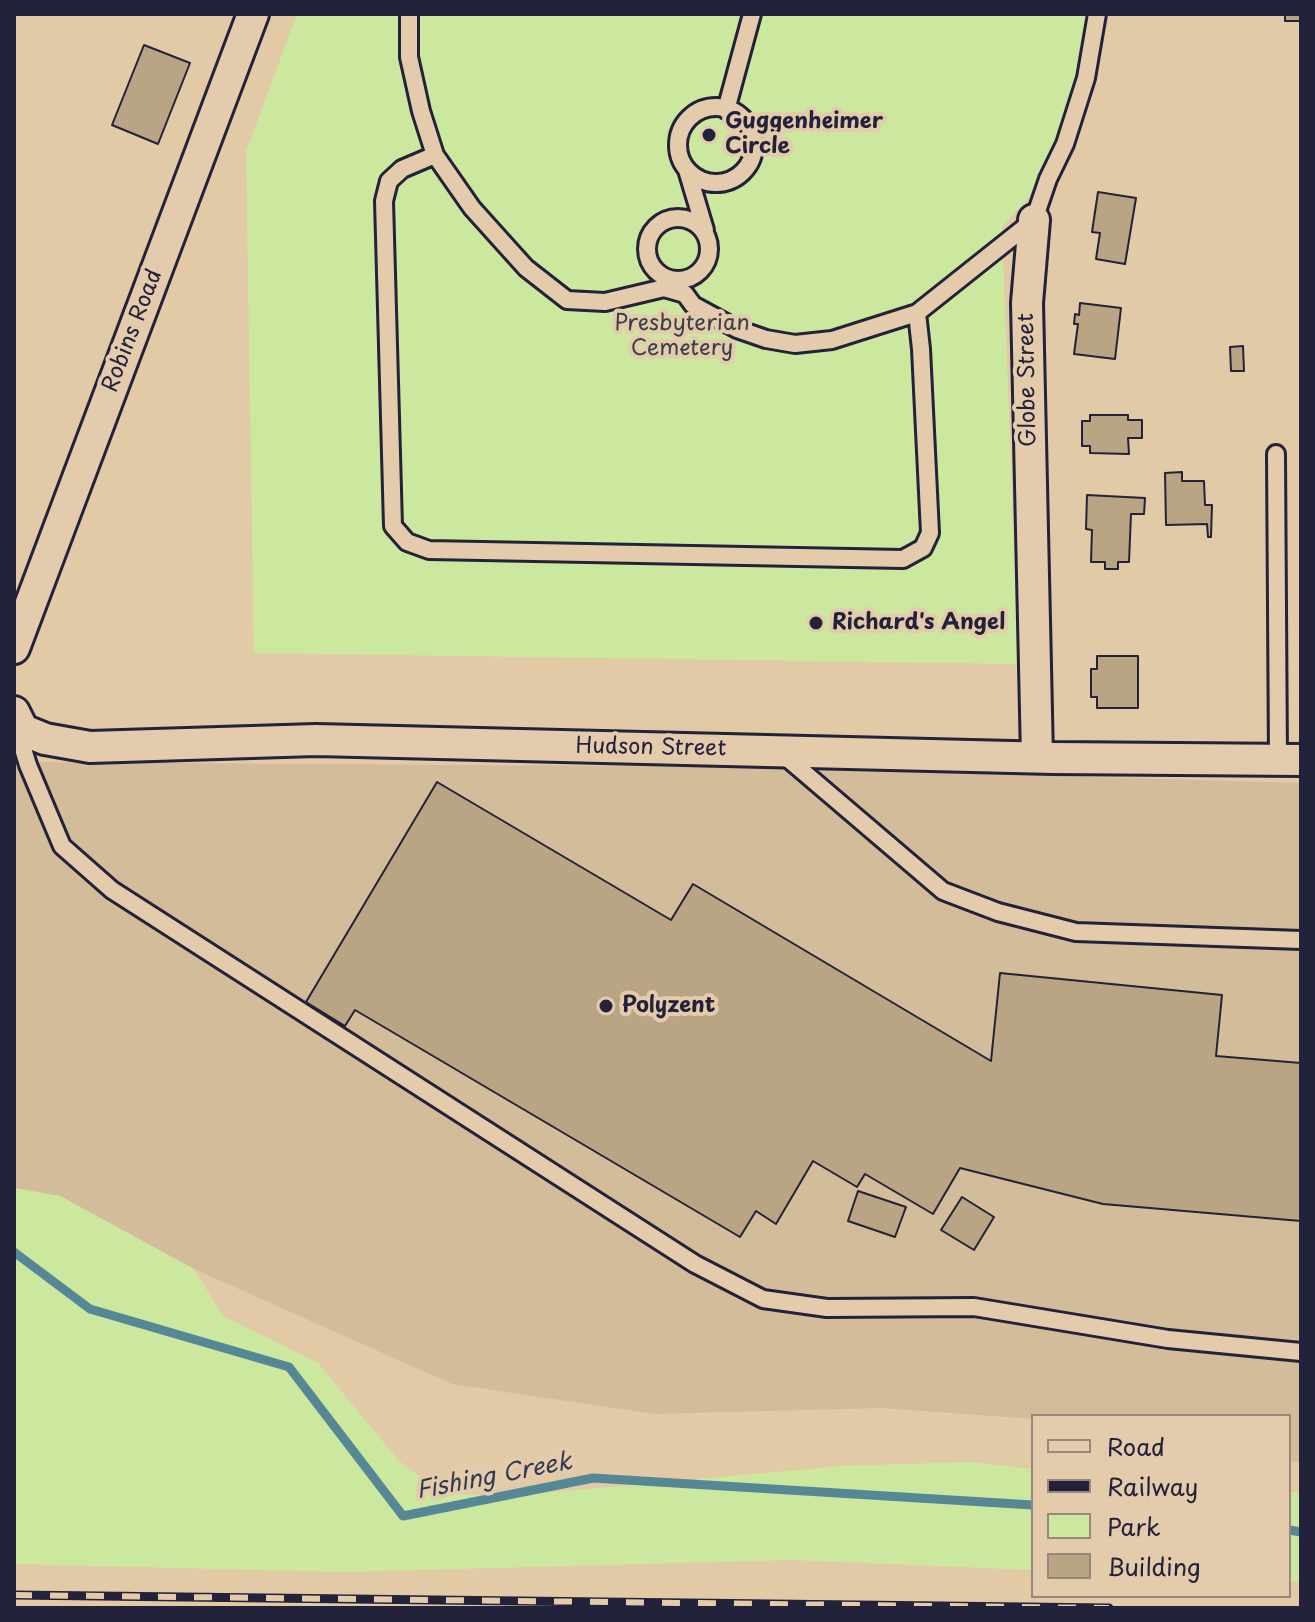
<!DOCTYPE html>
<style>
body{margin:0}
#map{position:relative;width:1315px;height:1622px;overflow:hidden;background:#e3caa7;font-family:"Playpen Sans",sans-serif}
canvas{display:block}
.frame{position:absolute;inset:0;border:16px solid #22223b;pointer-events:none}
.legend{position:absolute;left:1031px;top:1414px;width:260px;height:184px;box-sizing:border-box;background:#e4cbac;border:2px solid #96877f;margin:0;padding:10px 14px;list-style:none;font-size:24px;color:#22223b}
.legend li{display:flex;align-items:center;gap:16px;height:40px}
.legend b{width:40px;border:2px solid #96877f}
</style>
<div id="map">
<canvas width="1315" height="1622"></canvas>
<div class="frame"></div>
<ul class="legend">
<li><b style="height:10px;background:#e4cbac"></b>Road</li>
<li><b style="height:10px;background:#22223b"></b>Railway</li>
<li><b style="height:22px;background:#cce89f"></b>Park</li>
<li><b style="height:22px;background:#b9a583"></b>Building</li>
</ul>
</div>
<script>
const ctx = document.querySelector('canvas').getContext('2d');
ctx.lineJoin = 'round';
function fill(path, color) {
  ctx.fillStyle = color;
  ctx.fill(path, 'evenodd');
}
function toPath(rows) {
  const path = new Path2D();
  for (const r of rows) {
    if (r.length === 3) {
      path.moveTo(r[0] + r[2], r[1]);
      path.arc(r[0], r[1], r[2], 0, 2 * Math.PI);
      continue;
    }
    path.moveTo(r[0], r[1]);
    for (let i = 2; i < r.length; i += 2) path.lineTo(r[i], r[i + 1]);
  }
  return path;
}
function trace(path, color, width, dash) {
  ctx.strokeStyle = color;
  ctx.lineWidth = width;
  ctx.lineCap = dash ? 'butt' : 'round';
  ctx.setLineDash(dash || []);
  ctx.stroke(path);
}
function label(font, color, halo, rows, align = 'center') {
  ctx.font = font + ' "Playpen Sans",sans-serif';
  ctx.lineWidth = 8;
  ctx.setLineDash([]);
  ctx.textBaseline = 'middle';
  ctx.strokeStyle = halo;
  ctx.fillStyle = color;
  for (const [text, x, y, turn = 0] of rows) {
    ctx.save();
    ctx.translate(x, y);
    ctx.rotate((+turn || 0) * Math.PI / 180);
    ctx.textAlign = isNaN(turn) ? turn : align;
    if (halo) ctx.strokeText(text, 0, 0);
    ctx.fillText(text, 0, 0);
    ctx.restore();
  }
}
const built = toPath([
 [14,750,20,762,751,767,1301,783,1301,1462,1289,1462,1289,1416,1033,1416,1033,1419,882,1408,654,1414,452,1384,194,1269,60,1196,14,1188]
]);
const green = toPath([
 [297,14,1089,14,1083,74,1036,189,1002,227,1018,664,254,653,246,152],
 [14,1188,60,1196,194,1269,223,1316,318,1363,399,1461,433,1486,455,1493,500,1497,842,1466,969,1462,1033,1469,1033,1570,793,1560,342,1572,14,1564],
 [1289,1492,1301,1492,1301,1581,1289,1581]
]);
const stream = toPath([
 [14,1252,90,1309,289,1367,403,1516,593,1478,1033,1505],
 [1289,1530,1301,1532]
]);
const building = toPath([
 [1285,14,1301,14,1301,21,1285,21,1285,14],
 [144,45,190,63,158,144,112,125,144,45],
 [1098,192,1136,198,1125,264,1096,259,1100,233,1092,232,1098,192],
 [1080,303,1121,308,1115,359,1074,354,1078,324,1074,324,1075,314,1079,315,1080,303],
 [1243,346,1244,371,1231,371,1230,347,1243,346],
 [1090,415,1128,415,1128,420,1142,420,1142,438,1128,438,1129,454,1090,453,1090,446,1082,446,1082,421,1090,421,1090,415],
 [1182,472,1182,481,1204,481,1205,505,1212,505,1211,537,1208,537,1207,524,1166,525,1165,473,1182,472],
 [1087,495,1145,498,1144,514,1131,514,1129,562,1118,562,1118,569,1105,569,1105,562,1091,562,1092,530,1086,529,1087,495],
 [1097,656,1138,656,1138,708,1097,708,1097,697,1091,697,1091,669,1097,669,1097,656],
 [437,782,671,920,693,884,991,1061,1000,973,1222,995,1216,1056,1301,1063,1301,1221,1103,1204,960,1168,933,1214,865,1174,857,1187,813,1161,776,1224,756,1211,740,1237,355,1010,345,1026,306,1002,437,782],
 [858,1191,906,1207,895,1237,848,1221,858,1191],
 [962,1197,994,1217,974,1250,941,1230,962,1197]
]);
const service = toPath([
 [409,14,409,57,421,111,435,155,472,208,526,268,567,300,605,302,664,288,685,294,693,305,737,329,766,339,795,344,832,340,917,313,1034,220,1048,179,1065,144,1086,78,1097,14],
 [716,145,38],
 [726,110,752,14],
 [435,155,402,169,389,181,384,201,393,526,407,542,429,550,903,559,923,548,930,533,921,349,917,313],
 [687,170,705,230],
 [678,249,31],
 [1276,454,1278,761],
 [16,726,28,765,62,846,112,890,695,1264,763,1299,827,1308,974,1307,1168,1339,1301,1352],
 [780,752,943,891,998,912,1076,932,1301,940]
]);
const minor = toPath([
 [1034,220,1027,303,1037,757],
 [14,648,253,14],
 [14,712,23,730,45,739,90,747,316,740,1053,758,1301,760]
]);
const rail = toPath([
 [14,1595,1109,1608]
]);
const markers = [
 [709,135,8,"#22223b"],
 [816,623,8,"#22223b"],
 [606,1006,8,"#22223b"]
];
const poiNames = [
 ["Guggenheimer",725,122],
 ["Circle",725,147],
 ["Richard's Angel",832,623],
 ["Polyzent",622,1006]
];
const parkNames = [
 ["Presbyterian",682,324],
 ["Cemetery",682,349]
];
const streetNames = [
 ["Robins Road",133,331,-69],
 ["Globe Street",1028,380,-91],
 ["Hudson Street",651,748,1]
];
const waterNames = [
 ["Fishing Creek",494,1477,-11]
];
fill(built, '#d2bc9a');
fill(green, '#cce89f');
trace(stream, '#568794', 9);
fill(building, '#b9a583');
trace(building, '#22223b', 2);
trace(service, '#22223b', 22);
trace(minor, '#22223b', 36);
trace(service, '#e4cbac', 16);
trace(minor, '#e4cbac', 30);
trace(rail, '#22223b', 9);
trace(rail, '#e4cbac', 6, [18]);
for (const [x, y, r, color] of markers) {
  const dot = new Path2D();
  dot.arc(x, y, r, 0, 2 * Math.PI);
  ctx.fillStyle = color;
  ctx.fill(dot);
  trace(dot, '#e4cbac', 3);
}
label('bold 22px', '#22223b', '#e4cbac', poiNames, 'left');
label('22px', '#3c404a', '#e4cbac', parkNames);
label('22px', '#22223b', '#e4cbac', streetNames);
label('italic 24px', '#2f3b51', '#e4cbac', waterNames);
</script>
